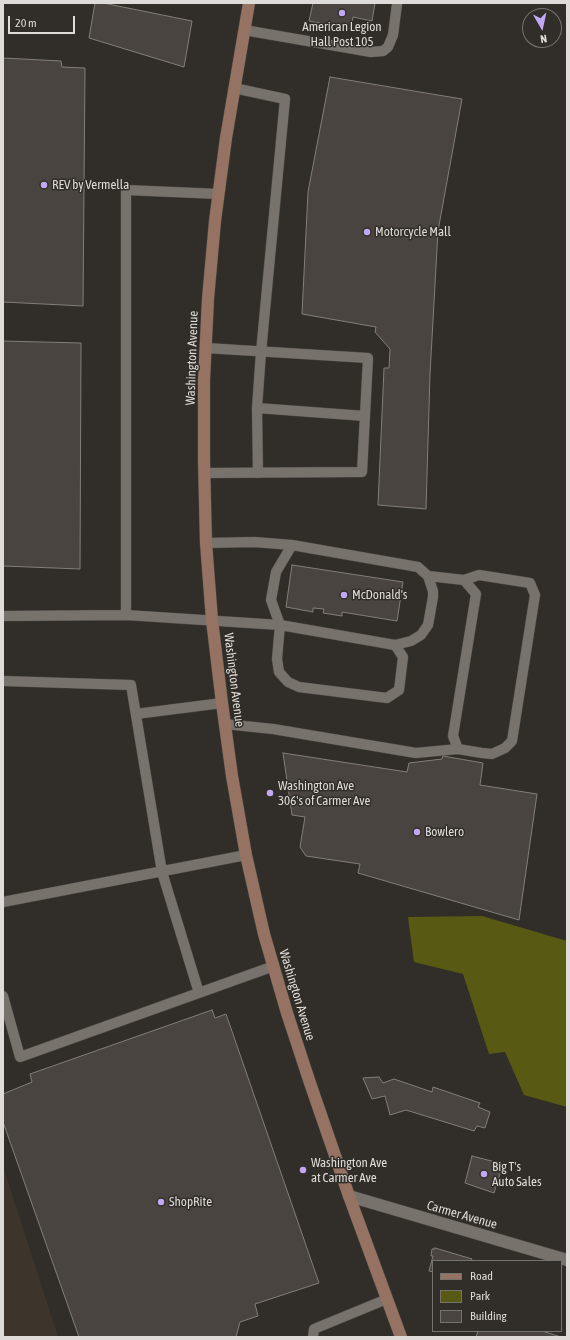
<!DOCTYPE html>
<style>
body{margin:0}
#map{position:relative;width:570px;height:1340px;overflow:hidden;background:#312d28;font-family:"Asap Condensed",sans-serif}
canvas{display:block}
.frame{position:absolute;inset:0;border:4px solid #dedbd8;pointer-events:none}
.legend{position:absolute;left:432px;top:1260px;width:130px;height:72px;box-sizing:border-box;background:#312d28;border:1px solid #76736e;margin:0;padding:5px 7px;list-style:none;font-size:12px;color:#dedbd8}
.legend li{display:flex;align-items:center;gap:8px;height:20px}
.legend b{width:20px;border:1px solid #76736e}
.north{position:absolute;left:522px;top:8px;width:40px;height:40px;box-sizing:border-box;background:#312d28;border:1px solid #76736e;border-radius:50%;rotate:171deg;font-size:11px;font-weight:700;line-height:16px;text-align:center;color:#dedbd8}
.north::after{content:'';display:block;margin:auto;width:14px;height:18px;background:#c2a8f3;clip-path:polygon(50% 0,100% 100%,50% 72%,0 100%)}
.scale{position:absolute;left:8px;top:16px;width:67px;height:18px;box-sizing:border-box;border:2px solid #dedbd8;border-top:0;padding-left:5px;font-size:12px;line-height:14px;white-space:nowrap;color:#dedbd8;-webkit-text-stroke:3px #312d28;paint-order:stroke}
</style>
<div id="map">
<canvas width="570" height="1340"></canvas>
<div class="frame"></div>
<ul class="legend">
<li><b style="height:5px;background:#957262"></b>Road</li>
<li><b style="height:11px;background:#585a14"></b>Park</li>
<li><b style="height:11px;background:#49443f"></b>Building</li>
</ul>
<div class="north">N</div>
<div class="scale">20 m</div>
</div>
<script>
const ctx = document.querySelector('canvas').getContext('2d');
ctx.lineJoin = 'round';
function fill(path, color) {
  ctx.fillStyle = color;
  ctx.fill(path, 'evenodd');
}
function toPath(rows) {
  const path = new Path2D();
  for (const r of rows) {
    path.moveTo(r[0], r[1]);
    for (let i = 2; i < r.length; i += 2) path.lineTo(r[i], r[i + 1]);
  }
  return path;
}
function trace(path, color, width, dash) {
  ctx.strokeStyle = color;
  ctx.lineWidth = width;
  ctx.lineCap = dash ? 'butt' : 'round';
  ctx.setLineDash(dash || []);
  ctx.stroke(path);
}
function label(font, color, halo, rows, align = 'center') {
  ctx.font = font + ' "Asap Condensed",sans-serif';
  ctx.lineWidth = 3;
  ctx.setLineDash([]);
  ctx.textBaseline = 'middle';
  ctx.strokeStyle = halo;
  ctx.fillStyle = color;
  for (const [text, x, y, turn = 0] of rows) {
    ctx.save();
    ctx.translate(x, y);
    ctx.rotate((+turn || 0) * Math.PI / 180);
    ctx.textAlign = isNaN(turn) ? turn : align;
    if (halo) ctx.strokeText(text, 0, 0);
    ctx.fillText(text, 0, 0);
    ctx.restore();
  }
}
const built = toPath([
 [3,1166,58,1337,3,1337]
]);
const green = toPath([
 [482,916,567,941,567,1107,524,1095,505,1052,489,1054,463,974,414,962,408,917]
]);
const building = toPath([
 [95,3,103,3,192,21,184,67,89,38,95,3],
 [313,3,375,3,372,21,353,17,351,29,309,21,313,3],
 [3,58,61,61,62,67,85,68,83,306,3,302,3,58],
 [330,77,462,99,438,231,430,374,426,509,378,505,384,368,389,368,390,349,375,332,376,327,302,314,308,192,330,77],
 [3,341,81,343,80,569,3,566,3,341],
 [292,565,403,582,397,621,342,612,342,616,323,613,324,609,313,608,313,612,286,607,292,565],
 [283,753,407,772,409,763,442,759,443,756,483,763,480,785,537,794,519,920,358,873,360,864,306,856,300,847,305,817,292,815,283,753],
 [212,1010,215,1018,226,1014,319,1283,255,1304,258,1316,240,1322,236,1337,79,1337,3,1122,3,1094,32,1082,30,1074,212,1010],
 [379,1077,383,1083,394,1079,432,1092,433,1087,480,1103,478,1107,490,1112,485,1128,477,1126,474,1131,406,1110,390,1115,385,1096,372,1099,363,1078,379,1077],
 [472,1156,503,1164,494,1193,465,1183,472,1156],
 [435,1248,472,1259,471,1261,433,1261,433,1272,429,1271,433,1256,431,1256,432,1249,435,1249,435,1248],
 [478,1331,542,1331,561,1337,476,1337,478,1331]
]);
const service = toPath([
 [244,30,371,52,383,51,388,47,393,35,397,4],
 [234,88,285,99,261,352,257,408,365,416],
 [257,408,258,473],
 [204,473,362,472,368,358,206,348],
 [206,543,254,542,292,545,418,567,428,576,433,591,433,597,428,625,421,635,411,641,395,645],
 [428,576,464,580,476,594,453,736,458,749,482,753,492,754,505,748,512,741,535,595,530,583,479,575,464,580],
 [126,615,126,190,219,194],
 [3,616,126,615,280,625,395,645,403,657,399,690,387,698,299,687,288,682,279,672,277,659,280,625,271,600,276,572,292,545],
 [3,681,131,685,162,872,199,993],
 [136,714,222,703],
 [225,724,273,729,416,753,458,749],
 [3,902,246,855],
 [3,996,20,1057,274,966],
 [313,1337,314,1329,387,1299]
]);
const minor = toPath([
 [349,1196,567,1260]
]);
const secondary = toPath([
 [249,3,226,138,215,221,208,299,204,380,204,461,206,543,212,620,222,703,232,776,246,855,264,934,287,1013,310,1083,349,1196,401,1337]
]);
const markers = [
 [342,13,4,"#c2a8f3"],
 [44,185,4,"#c2a8f3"],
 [367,232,4,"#c2a8f3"],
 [344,595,4,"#c2a8f3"],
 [270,793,4,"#c2a8f3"],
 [417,832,4,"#c2a8f3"],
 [303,1170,4,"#c2a8f3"],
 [484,1174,4,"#c2a8f3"],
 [161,1202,4,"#c2a8f3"]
];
const poiNames = [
 ["American Legion",342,27,"center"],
 ["Hall Post 105",342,42,"center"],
 ["REV by Vermella",52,185],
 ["Motorcycle Mall",375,232],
 ["McDonald's",352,595],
 ["Washington Ave",278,786],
 ["306's of Carmer Ave",278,801],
 ["Bowlero",425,832],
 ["Washington Ave",311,1163],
 ["at Carmer Ave",311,1178],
 ["Big T's",492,1167],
 ["Auto Sales",492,1182],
 ["ShopRite",169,1202]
];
const streetNames = [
 ["Washington Avenue",192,358,-88],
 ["Washington Avenue",234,680,83],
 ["Washington Avenue",297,995,73],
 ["Carmer Avenue",462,1215,16]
];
fill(built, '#3d352c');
fill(green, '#585a14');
fill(building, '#49443f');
trace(building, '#837e78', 1);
trace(service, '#4c4845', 11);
trace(minor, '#4c4845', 13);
trace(secondary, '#4c4845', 13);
trace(service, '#77726c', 10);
trace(minor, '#77726c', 12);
trace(secondary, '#957262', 12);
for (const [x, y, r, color] of markers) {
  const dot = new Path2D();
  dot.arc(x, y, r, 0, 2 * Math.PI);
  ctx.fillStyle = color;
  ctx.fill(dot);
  trace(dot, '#312d28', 1.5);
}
label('13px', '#dedbd8', '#312d28', poiNames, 'left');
label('13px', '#dedbd8', '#312d28', streetNames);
</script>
